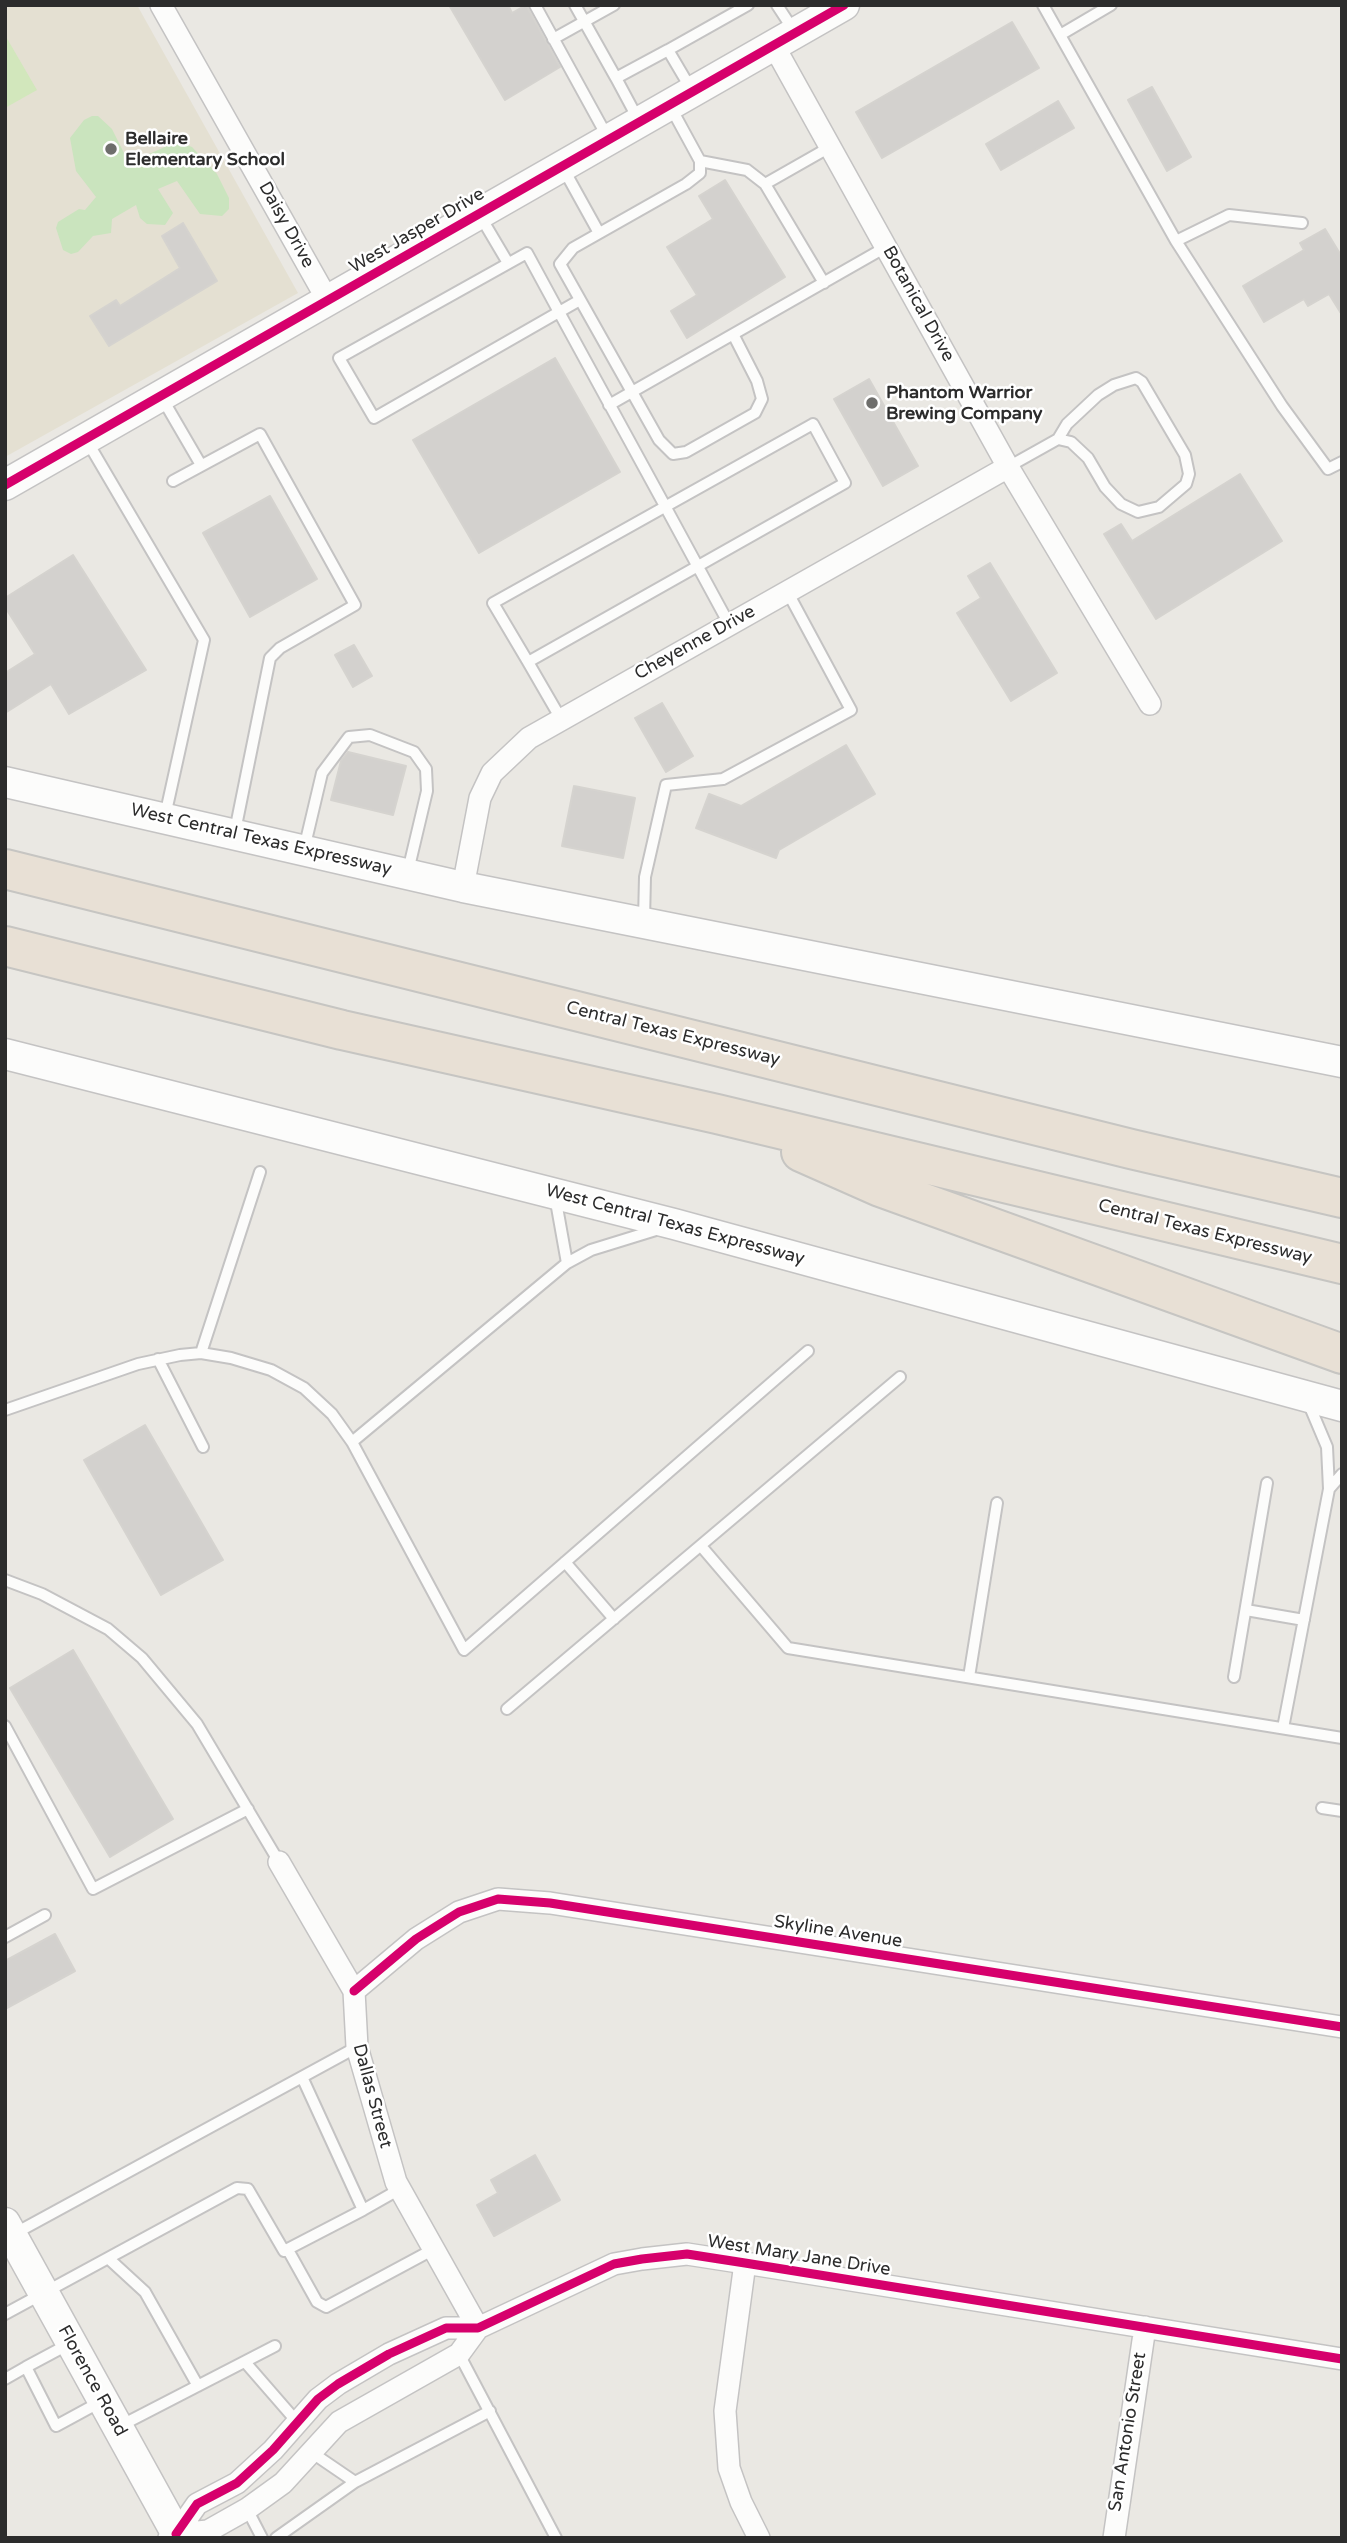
<!DOCTYPE html>
<style>
body{margin:0}
#map{position:relative;width:1347px;height:2543px;overflow:hidden;background:#eae8e3;font-family:"Varela Round",sans-serif}
canvas{display:block}
.frame{position:absolute;inset:0;border:7px solid #2c2c2c;pointer-events:none}
</style>
<div id="map">
<canvas width="1347" height="2543"></canvas>
<div class="frame"></div>
</div>
<script>
const ctx = document.querySelector('canvas').getContext('2d');
ctx.lineJoin = 'round';
function fill(path, color) {
  ctx.fillStyle = color;
  ctx.fill(path, 'evenodd');
}
function toPath(rows) {
  const path = new Path2D();
  for (const r of rows) {
    path.moveTo(r[0], r[1]);
    for (let i = 2; i < r.length; i += 2) path.lineTo(r[i], r[i + 1]);
  }
  return path;
}
function trace(path, color, width, dash) {
  ctx.strokeStyle = color;
  ctx.lineWidth = width;
  ctx.lineCap = dash ? 'butt' : 'round';
  ctx.setLineDash(dash || []);
  ctx.stroke(path);
}
function label(font, color, halo, rows, align = 'center') {
  ctx.font = font + ' "Varela Round",sans-serif';
  ctx.lineWidth = 5;
  ctx.setLineDash([]);
  ctx.textBaseline = 'middle';
  ctx.strokeStyle = halo;
  ctx.fillStyle = color;
  for (const [text, x, y, turn = 0] of rows) {
    ctx.save();
    ctx.translate(x, y);
    ctx.rotate((+turn || 0) * Math.PI / 180);
    ctx.textAlign = isNaN(turn) ? turn : align;
    if (halo) ctx.strokeText(text, 0, 0);
    ctx.fillText(text, 0, 0);
    ctx.restore();
  }
}
const education = toPath([
 [5,5,137,5,298,293,5,457]
]);
const green = toPath([
 [92,116,98,116,112,129,129,163,167,146,181,143,192,147,217,174,229,198,229,209,222,216,200,214,177,181,158,189,173,213,165,225,147,224,140,218,136,205,112,219,111,233,93,236,78,252,71,254,63,250,56,228,58,222,79,209,85,210,96,197,76,171,70,138,84,120]
]);
const pitch = toPath([
 [5,35,37,90,5,108]
]);
const building = toPath([
 [449,5,508,5,512,13,526,5,560,67,505,100,449,5],
 [1012,22,1039,68,882,158,856,112,1012,22],
 [1152,87,1191,157,1167,171,1128,100,1152,87],
 [1058,101,1074,128,1001,170,986,144,1058,101],
 [725,180,785,277,687,338,671,311,697,295,667,247,713,219,699,196,725,180],
 [183,223,217,281,109,346,90,316,116,300,120,306,180,268,162,236,183,223],
 [1325,229,1342,257,1342,315,1329,294,1308,306,1304,299,1264,322,1243,286,1304,250,1300,243,1325,229],
 [555,358,620,472,479,553,413,440,555,358],
 [869,379,918,466,883,486,834,399,869,379],
 [1240,474,1282,541,1156,619,1104,534,1121,524,1132,541,1240,474],
 [270,496,317,579,250,617,203,533,270,496],
 [73,555,146,670,69,714,51,684,5,713,5,673,35,654,5,607,5,598,73,555],
 [990,563,1057,673,1011,701,957,613,981,598,968,576,990,563],
 [354,645,372,676,353,687,335,655,354,645],
 [662,703,693,756,666,772,635,718,662,703],
 [846,745,875,794,779,850,776,858,696,828,709,794,741,806,846,745],
 [348,752,406,766,393,815,331,800,341,761,348,752],
 [574,786,635,798,623,858,562,846,574,786],
 [145,1425,223,1560,161,1595,84,1460,145,1425],
 [73,1650,173,1819,110,1857,10,1688,73,1650],
 [55,1934,75,1971,5,2009,5,1961,55,1934],
 [535,2155,560,2200,494,2236,477,2205,498,2193,491,2180,535,2155]
]);
const lane = toPath([
 [535,5,608,138],
 [575,5,616,78],
 [777,5,794,31],
 [1043,5,1176,241,1282,406,1328,469,1342,462],
 [1060,35,1111,5],
 [553,39,614,5],
 [691,89,668,50,748,5],
 [670,106,700,161,700,173,686,184,573,248,560,264,659,440,673,454,686,452,755,413,762,399,757,381,734,336],
 [638,119,616,78,668,50],
 [700,161,747,170,765,184,824,283],
 [563,168,599,233],
 [765,184,830,147],
 [479,214,508,263],
 [1176,241,1229,215,1302,223],
 [580,300,559,312,374,418,339,358,527,253,559,312,665,506,729,624],
 [162,398,201,465],
 [609,405,886,247],
 [87,441,204,640,165,816],
 [1008,467,1058,439,1071,442,1088,458,1105,487,1121,504,1138,512,1159,507,1186,484,1189,474,1185,455,1142,382,1136,378,1114,385,1098,395,1067,424,1058,439],
 [173,481,260,434,355,605,280,648,270,658,235,831],
 [528,662,845,483,813,424,493,603,528,662,561,719],
 [304,849,322,773,349,737,370,735,414,752,426,769,427,791,408,871],
 [644,920,645,877,666,785,723,779,851,710,787,591],
 [555,1196,567,1263],
 [201,1353,260,1172],
 [158,1359,203,1447],
 [5,1410,138,1364,180,1355,201,1353,231,1358,271,1370,304,1388,332,1414,352,1442,464,1650,808,1351],
 [352,1442,567,1263,591,1250,659,1229],
 [1329,1489,1342,1474],
 [701,1546,788,1648,1342,1738],
 [565,1562,614,1619],
 [5,1580,42,1594,108,1629,142,1658,197,1724,279,1862],
 [1246,1610,1304,1620],
 [969,1677,997,1503],
 [1234,1677,1267,1483],
 [507,1709,900,1377],
 [5,1726,93,1889,248,1809],
 [1283,1728,1329,1489,1327,1447,1308,1402],
 [1322,1808,1342,1811],
 [5,1937,45,1915],
 [302,2077,363,2210,400,2189],
 [12,2235,357,2047],
 [288,2250,317,2302,326,2307,434,2249],
 [108,2258,145,2292,198,2386],
 [5,2314,237,2188,248,2189,284,2251,363,2210],
 [69,2344,26,2367,56,2426,102,2401],
 [459,2354,556,2538],
 [245,2362,298,2423],
 [5,2379,26,2367],
 [120,2426,275,2346],
 [311,2452,355,2482],
 [247,2509,262,2538],
 [276,2538,355,2482,490,2411]
]);
const street = toPath([
 [161,5,327,299],
 [774,46,1008,467,1150,704],
 [463,887,480,798,492,773,529,738,1008,467],
 [279,1862,354,1991,357,2047,396,2182,478,2328],
 [354,1991,416,1939,459,1912,498,1899,550,1903,1342,2027],
 [745,2263,725,2411,729,2468,741,2502,759,2538],
 [176,2534,197,2504,237,2483,273,2450,318,2399,338,2384,389,2354,446,2328,478,2328,614,2264,642,2259,687,2254,745,2263,1342,2359],
 [169,2538,176,2534,208,2531,247,2509,283,2483,339,2422,459,2354,478,2328],
 [1114,2538,1145,2327]
]);
const secondary = toPath([
 [5,485,844,5],
 [5,782,463,887,1342,1062],
 [5,1054,674,1224,1342,1406],
 [5,2223,179,2538]
]);
const highway = toPath([
 [5,869,1131,1149,1342,1198],
 [5,946,342,1030,717,1114,1342,1264],
 [801,1152,880,1187,1342,1354]
]);
const cycleway = toPath([
 [5,485,844,5],
 [354,1991,416,1939,459,1912,498,1899,550,1903,1342,2027],
 [176,2534,197,2504,237,2483,273,2450,318,2399,338,2384,389,2354,446,2328,478,2328,614,2264,642,2259,687,2254,745,2263,1342,2359]
]);
const markers = [
 [111,149,7,"#6e6e6c"],
 [872,403,7,"#6e6e6c"]
];
const poiNames = [
 ["Bellaire",125,139],
 ["Elementary School",125,160],
 ["Phantom Warrior",886,393],
 ["Brewing Company",886,414]
];
const streetNames = [
 ["Daisy Drive",286,225,61],
 ["West Jasper Drive",417,231,-30],
 ["Botanical Drive",918,304,61],
 ["Cheyenne Drive",695,643,-29],
 ["West Central Texas Expressway",261,840,13],
 ["Central Texas Expressway",673,1034,14],
 ["West Central Texas Expressway",675,1225,15],
 ["Central Texas Expressway",1205,1232,14],
 ["Skyline Avenue",838,1932,9],
 ["Dallas Street",372,2096,75],
 ["West Mary Jane Drive",799,2256,9],
 ["Florence Road",92,2381,61],
 ["San Antonio Street",1128,2432,-81]
];
fill(education, '#e4e0d2');
fill(green, '#cae4be');
fill(pitch, '#d2e7bc');
fill(building, '#d3d1ce');
trace(building, '#d5d3cf', 2);
trace(lane, '#c4c3c3', 14);
trace(street, '#c4c3c3', 24);
trace(secondary, '#c4c3c3', 33);
trace(highway, '#c6c5c2', 42);
trace(lane, '#fcfcfb', 10);
trace(street, '#fcfcfb', 21);
trace(secondary, '#fcfcfb', 30);
trace(highway, '#e8e0d5', 38);
trace(cycleway, '#d6006c', 9);
for (const [x, y, r, color] of markers) {
  const dot = new Path2D();
  dot.arc(x, y, r, 0, 2 * Math.PI);
  ctx.fillStyle = color;
  ctx.fill(dot);
  trace(dot, '#fff', 2.5);
}
label('bold 18px', '#2c2c2c', '#fff', poiNames, 'left');
label('18px', '#2c2c2c', '#fff', streetNames);
</script>
